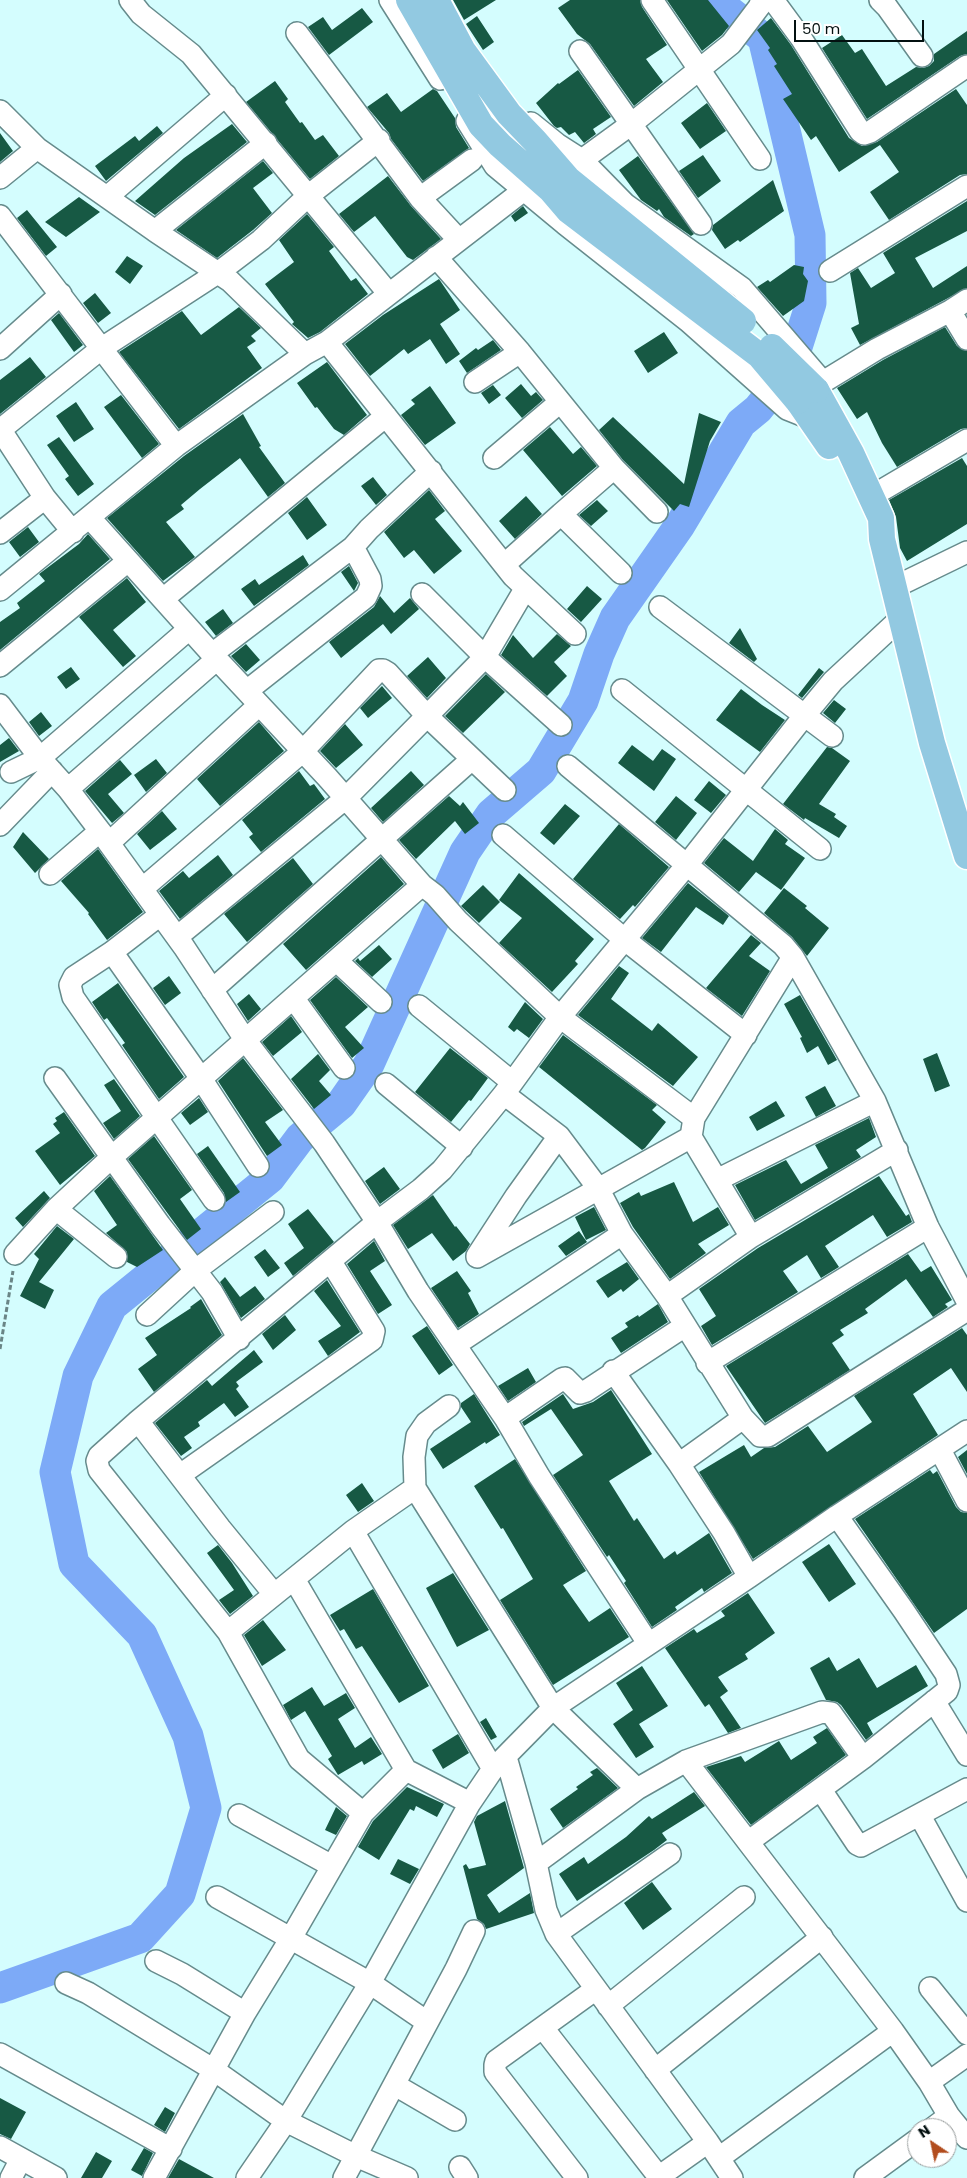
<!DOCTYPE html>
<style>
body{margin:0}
#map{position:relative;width:967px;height:2178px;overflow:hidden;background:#d4fdfe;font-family:Poppins,sans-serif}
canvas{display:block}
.north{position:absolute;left:907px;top:2118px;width:50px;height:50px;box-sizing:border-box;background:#fff;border:1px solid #9a9f9f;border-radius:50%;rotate:326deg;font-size:14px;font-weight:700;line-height:20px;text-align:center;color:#031010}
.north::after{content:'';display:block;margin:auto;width:18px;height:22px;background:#b24d1e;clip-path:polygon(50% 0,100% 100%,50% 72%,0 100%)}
.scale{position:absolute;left:794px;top:20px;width:130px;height:22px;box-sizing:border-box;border:2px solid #031010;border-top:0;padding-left:6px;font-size:15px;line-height:18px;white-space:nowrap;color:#031010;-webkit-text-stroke:4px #fff;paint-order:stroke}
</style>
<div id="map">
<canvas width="967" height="2178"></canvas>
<div class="north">N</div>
<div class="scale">50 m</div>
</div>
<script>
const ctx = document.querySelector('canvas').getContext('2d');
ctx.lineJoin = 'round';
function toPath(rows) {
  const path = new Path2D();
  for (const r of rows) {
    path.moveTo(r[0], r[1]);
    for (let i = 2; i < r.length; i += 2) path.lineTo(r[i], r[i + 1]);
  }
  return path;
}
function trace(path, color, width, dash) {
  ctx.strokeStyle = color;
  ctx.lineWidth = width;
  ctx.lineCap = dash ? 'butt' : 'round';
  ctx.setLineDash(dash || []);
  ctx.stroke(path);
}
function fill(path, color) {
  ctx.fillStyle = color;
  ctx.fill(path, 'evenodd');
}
const river = toPath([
 [0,1988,140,1938,180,1894,206,1808,188,1736,142,1635,74,1564,55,1472,78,1376,112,1306,270,1178,300,1138,341,1104,369,1064,465,852,491,814,541,771,583,701,599,654,615,618,680,525,741,423,758,409,790,369,811,303,810,235,763,38,715,0]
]);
const building = toPath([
 [453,0,496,0,464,20],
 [570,0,640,0,642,7,667,45,646,59,663,82,634,106,590,44,577,34,558,8],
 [667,0,708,0,729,26,722,35,702,51],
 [362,8,373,22,329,55,308,27,323,17,332,30],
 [477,16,494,42,483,50,466,24],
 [771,18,791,45,849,138,862,146,877,142,956,89,967,105,967,174,960,175,889,220,870,192,899,172,880,145,839,172,816,136,811,140,783,99,792,94,774,66,777,64,768,50,770,48,757,30],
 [967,31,967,54,960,56,867,119,822,48,842,35,855,53,862,49,886,86,916,67,923,68,929,66,934,61,934,54],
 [578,70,611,117,593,129,596,134,584,143,575,132,569,135,561,127,557,128,554,126,536,103,558,83,559,84],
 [275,81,288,99,285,102,300,123,302,122,315,140,323,135,339,156,310,179,246,102],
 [433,89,437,91,455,118,456,127,469,148,423,181,391,139,389,133,367,107,387,93,401,112],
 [707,103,726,131,700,149,681,123],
 [232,124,247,142,155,215,135,201,184,158],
 [157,126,163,133,106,181,95,166,135,136,139,141],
 [0,133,13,151,0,162],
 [703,155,721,181,698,198,679,171],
 [638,156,694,234,691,236,664,217,659,209,657,211,641,200,619,170],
 [263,161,273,173,253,188,272,213,253,230,217,258,176,230],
 [388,176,411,206,441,239,413,260,407,257,375,216,354,232,339,214],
 [773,180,784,211,740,242,738,240,725,249,712,230,713,225],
 [79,197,100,212,66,237,45,222],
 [967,201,967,231,915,258,933,288,967,266,967,288,860,345,851,328,859,324,850,273,858,268,871,288,895,273,883,253],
 [523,206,528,213,515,222,511,216],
 [27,210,57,247,46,256,17,218],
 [307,214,334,247,329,251,351,281,356,278,368,294,320,332,308,338,292,324,294,322,265,284,294,262,279,240],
 [127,256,143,266,130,284,115,272],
 [794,265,804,267,803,274,808,281,804,301,783,316,757,287,768,280,770,282],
 [439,279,460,310,440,324,460,354,446,364,430,339,408,354,404,349,370,376,345,344,383,315],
 [95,293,111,313,98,323,83,303],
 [239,307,261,328,251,336,256,341,247,347,262,368,179,429,119,352,182,311,201,335],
 [59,313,83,345,74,352,51,320],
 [945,327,957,346,967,351,967,428,961,429,897,467,882,443,867,412,857,419,837,388,883,360],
 [664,332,678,353,648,373,634,351],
 [493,340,501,350,467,373,459,361,476,348,478,350],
 [30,357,46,377,0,414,0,380],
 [327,362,367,415,344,435,334,429,317,407,315,408,297,383],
 [521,384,531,396,536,392,543,400,522,418,505,398],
 [493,385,501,395,489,404,481,393],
 [430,386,456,423,425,445,401,415,415,404,411,400],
 [121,395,159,444,142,458,104,407],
 [76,402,94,429,74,442,56,416],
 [699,413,721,422,710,441,689,507,680,504,674,511,623,460,599,430,613,417,684,484],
 [243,414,261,446,259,447,285,483,268,497,240,458,200,489,181,505,184,509,166,522,195,557,163,581,107,518,184,456],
 [550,427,573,454,581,447,597,466,562,496,523,450],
 [59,437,94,484,78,496,65,479,69,476,47,445],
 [962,458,967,466,967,524,907,561,900,548,896,517,889,500],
 [373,477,387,495,376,505,361,486],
 [429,490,445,511,435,519,462,551,434,574,414,550,404,558,384,532],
 [526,496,542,514,515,539,499,521],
 [307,497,327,525,307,540,288,513],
 [597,500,608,511,591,526,579,515],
 [28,527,39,542,20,557,9,542],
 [88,534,110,559,0,650,0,622,20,608,17,603,45,581,39,574,79,544],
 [303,555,309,565,254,606,241,589,255,579,259,585],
 [349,566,358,583,354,591,341,572],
 [127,578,146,602,113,630,136,656,123,667,79,617],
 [587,586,602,599,581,622,567,609],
 [380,596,394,613,410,598,419,609,391,634,383,624,341,658,329,642,374,607],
 [223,609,233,623,216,636,205,622],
 [740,628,757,659,754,662,729,643],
 [557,634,571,646,554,662,567,676,547,696,501,655,513,635,533,658],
 [246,644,260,660,246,672,231,656],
 [428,657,446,678,427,698,407,676],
 [71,667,80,679,66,689,57,677],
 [819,668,824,672,802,698,798,695],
 [486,674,505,692,463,733,445,716],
 [382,686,392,698,368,718,360,708],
 [741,689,762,705,785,720,760,752,716,720],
 [834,700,846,709,835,723,823,713],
 [41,712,52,726,39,736,29,722],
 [259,722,284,751,220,806,197,779],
 [345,724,363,745,336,768,320,751],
 [9,738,19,751,0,762,0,745],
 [632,745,653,761,662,749,676,759,654,791,618,763],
 [827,747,832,748,850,761,819,804,836,814,834,817,847,826,839,838,805,818,804,820,783,804],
 [156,759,167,773,146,792,134,775],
 [120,760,132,774,108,794,124,813,112,823,85,791],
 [299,771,310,786,314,784,325,799,261,852,249,837,253,834,242,820],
 [411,771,424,785,383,822,371,808],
 [709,781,726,795,711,813,694,800],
 [449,796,460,806,463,802,479,823,465,834,455,821,416,859,399,840],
 [676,796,697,813,676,840,655,822],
 [565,804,580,816,554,845,540,833],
 [162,811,177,829,150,850,137,834],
 [619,824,669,867,635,907,633,905,620,919,573,879],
 [775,829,788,840,785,844,805,858,781,890,756,872,739,892,704,863,724,838,753,861],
 [23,832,49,859,35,873,13,847],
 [98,849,143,912,107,940,88,914,89,913,61,881],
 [218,855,233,875,180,919,159,891,183,871,189,878],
 [381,857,404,884,306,970,283,944],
 [293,858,313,884,247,942,224,914],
 [519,873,594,939,575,961,578,964,552,992,499,943,522,918,499,900],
 [688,883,729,916,723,925,696,907,661,952,642,938],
 [483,885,500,902,479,923,461,906],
 [784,888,807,906,805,908,829,928,807,956,792,937,764,913],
 [751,935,761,943,749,956,770,971,742,1016,706,988],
 [379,945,392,959,372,977,355,961,358,958,360,961],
 [619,966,629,973,611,999,652,1031,658,1023,698,1057,673,1086,578,1015],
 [169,976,181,993,165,1005,153,988],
 [336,977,368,1007,345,1027,364,1048,352,1058,310,1000],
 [118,983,184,1077,159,1099,122,1045,125,1043,107,1018,104,1020,92,1002],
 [249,994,261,1009,248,1021,237,1004],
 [800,995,837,1060,828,1065,818,1046,807,1053,800,1038,802,1037,784,1004],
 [525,1002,543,1019,529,1038,517,1029,514,1032,508,1027],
 [291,1016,302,1032,273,1056,262,1042],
 [563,1035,657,1105,652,1110,666,1122,645,1148,642,1150,539,1067],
 [450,1048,488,1078,471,1101,469,1100,451,1122,415,1092],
 [937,1053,950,1086,935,1092,923,1059],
 [318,1054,330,1070,319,1081,331,1095,314,1109,291,1079],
 [243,1058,283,1110,265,1122,282,1145,267,1156,218,1081],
 [114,1079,140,1116,114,1139,103,1123,121,1111,104,1085],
 [825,1086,836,1106,816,1117,805,1097],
 [199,1098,208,1112,190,1125,181,1113],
 [776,1101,785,1116,757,1131,749,1117],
 [64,1112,95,1156,60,1185,35,1151,60,1133,53,1124,57,1121,55,1118],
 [869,1118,876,1137,856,1150,861,1157,755,1220,735,1185,786,1160,801,1184,828,1168,815,1145],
 [154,1136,192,1190,180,1199,201,1229,187,1240,128,1159],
 [208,1146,240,1192,226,1202,224,1193,197,1154],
 [384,1167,400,1189,380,1204,365,1181],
 [110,1176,163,1250,137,1267,127,1262,127,1252,106,1233,117,1225,94,1191],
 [879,1176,906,1216,909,1214,912,1222,887,1237,873,1215,825,1246,839,1267,821,1278,807,1255,783,1271,798,1292,712,1345,701,1326,716,1316,699,1289,758,1248],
 [674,1182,693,1222,718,1207,729,1225,698,1244,706,1253,670,1279,633,1227,620,1203,639,1192,641,1196],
 [44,1191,50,1198,23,1227,15,1218],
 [433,1195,455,1227,456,1226,470,1244,466,1251,453,1261,432,1233,408,1249,393,1225],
 [594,1207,606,1230,586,1240,575,1217],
 [308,1209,334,1242,293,1276,284,1263,304,1248,288,1224],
 [57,1226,74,1239,39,1282,54,1290,45,1309,20,1296,39,1259,34,1254],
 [579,1231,587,1242,566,1256,558,1246],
 [374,1241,385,1261,370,1271,392,1305,378,1314,347,1264],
 [265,1249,280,1268,268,1277,254,1257],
 [908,1254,921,1272,931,1266,952,1300,945,1304,948,1307,933,1317,906,1279,865,1309,868,1313,840,1330,844,1335,832,1343,850,1370,765,1423,726,1366],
 [627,1262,639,1279,623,1292,621,1289,608,1298,596,1281],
 [457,1271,471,1291,468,1293,479,1314,458,1328,431,1288],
 [225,1277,240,1297,255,1286,265,1299,241,1318,220,1282],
 [327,1280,360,1332,328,1356,318,1341,341,1326,314,1291],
 [201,1299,222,1335,154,1392,138,1369,157,1355,145,1338,191,1308,190,1307],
 [658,1304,668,1322,621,1353,611,1338,628,1327,625,1323,638,1315,639,1317],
 [285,1315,296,1330,273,1350,262,1334],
 [427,1326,453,1365,439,1375,412,1336],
 [962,1328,967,1335,967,1392,951,1368,913,1394,938,1435,753,1559,699,1472,744,1445,751,1457,764,1448,775,1447,808,1426,827,1452,872,1422,854,1396],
 [254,1350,263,1362,236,1382,239,1386,236,1389,249,1407,235,1417,224,1403,198,1422,200,1426,184,1437,192,1448,181,1456,155,1423,207,1380,212,1386],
 [528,1368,536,1382,508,1401,498,1386],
 [611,1390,652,1454,609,1481,634,1521,637,1518,664,1559,675,1551,677,1555,709,1533,732,1573,704,1592,702,1588,675,1607,677,1610,652,1627,624,1583,626,1581,609,1555,607,1557,553,1475,583,1455,551,1409,524,1426,522,1422,563,1394,573,1409,593,1402],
 [474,1394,500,1435,486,1444,485,1442,443,1469,430,1449,471,1422,461,1407,461,1403],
 [967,1450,967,1474,958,1457],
 [515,1459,586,1571,563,1585,589,1622,610,1608,629,1637,553,1685,500,1600,533,1579,503,1528,501,1529,474,1486],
 [930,1470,933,1474,937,1471,956,1507,961,1512,967,1513,967,1609,934,1633,855,1519],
 [362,1483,374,1501,358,1512,346,1495],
 [829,1544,856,1584,829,1602,802,1562],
 [218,1545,232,1563,253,1596,230,1614,219,1600,234,1590,207,1553],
 [453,1573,489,1630,457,1647,426,1588],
 [373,1589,429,1686,399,1703,362,1646,356,1649,344,1629,340,1631,330,1615],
 [748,1593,775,1633,745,1654,748,1659,718,1677,728,1691,720,1697,741,1728,728,1733,709,1704,705,1707,665,1648,694,1629,697,1633,725,1616,721,1611],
 [263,1620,286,1650,262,1666,244,1635],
 [829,1657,837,1671,859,1658,877,1688,916,1665,928,1686,867,1723,873,1734,866,1740,841,1705,837,1702,826,1700,810,1668],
 [642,1666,668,1706,639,1724,654,1747,636,1758,613,1724,633,1710,616,1683],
 [312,1687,324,1706,346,1693,355,1708,338,1719,355,1748,371,1737,382,1754,364,1765,362,1761,338,1775,328,1759,332,1756,305,1711,291,1720,283,1705],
 [486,1718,497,1737,491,1740,480,1722],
 [827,1728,846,1755,751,1825,706,1767,741,1756,745,1762,779,1741,791,1760,817,1743,813,1737],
 [458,1734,469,1753,443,1769,432,1750],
 [597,1768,618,1788,563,1828,550,1809,578,1789,576,1787,593,1775,590,1772],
 [407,1787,444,1804,437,1817,416,1806,414,1811,410,1809,379,1860,358,1847,373,1821],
 [694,1792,705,1806,662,1833,667,1840,654,1850,577,1901,559,1874,584,1857,588,1864,626,1837,649,1816,652,1819],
 [505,1801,524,1868,487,1895,499,1913,530,1893,534,1913,486,1929,484,1924,477,1919,463,1866,466,1864,469,1869,486,1865,474,1822,477,1816],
 [336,1807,347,1816,336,1835,325,1830],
 [398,1859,419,1869,410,1884,390,1874],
 [652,1882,672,1909,643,1930,624,1903],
 [0,2098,26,2112,11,2139,0,2134],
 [165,2107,175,2113,165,2132,154,2125],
 [144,2148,153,2153,142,2176,131,2170],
 [96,2152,112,2161,102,2178,81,2178],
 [179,2159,214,2178,168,2178]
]);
const path = toPath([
 [0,1349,13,1271]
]);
const minor = toPath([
 [130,0,141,14,191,54,389,294],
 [390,0,440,79],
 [652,0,760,159],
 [773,0,801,38,860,131,864,134,870,132,967,66],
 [880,0,887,7,922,56],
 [297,33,420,198,458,239],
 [580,51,701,224],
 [0,111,37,148,155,231,230,281,305,354,176,446,0,590],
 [467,121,495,166,565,224,688,321,787,409,812,419],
 [531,123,557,144,582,160,625,204,742,288,822,381],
 [0,178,37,148],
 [107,197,226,95],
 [420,198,472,160],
 [0,216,176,446],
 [155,231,266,143],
 [436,257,520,352,614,468,657,512],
 [830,271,967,186],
 [950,311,967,339],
 [327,342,513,576,575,634],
 [0,349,61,294],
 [305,354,327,342,524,190,582,160,630,125,731,44,759,7,762,0],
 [475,382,520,352],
 [823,382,877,349,950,311,967,300],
 [0,429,45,498,73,532],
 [0,430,102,348,219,272,261,240,308,196,379,140],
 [494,458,560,402],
 [872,496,967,440],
 [561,514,614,468],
 [90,518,212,654,327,777,422,885],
 [0,533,45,498],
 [505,564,561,514,621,573],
 [895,587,967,552],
 [422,594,485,657,561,725],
 [163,599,386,416],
 [660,607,832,736],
 [212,654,353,547,369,529,431,471],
 [0,666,128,561],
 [248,690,366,597,371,586,370,579,353,547],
 [622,690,820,849],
 [0,705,40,758,68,789,100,831,184,947,246,1041,324,1143,377,1222,418,1291,505,1418,539,1476,648,1643],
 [11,772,40,758,189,629],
 [68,789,217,659],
 [505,790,427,716,485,657,525,589],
 [0,825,52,771],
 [503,835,624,939,746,1035],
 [109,843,259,705],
 [50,874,100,831],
 [142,889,302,752,379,670,383,670,388,673,427,716,346,798,177,937],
 [160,915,112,952,74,977,70,985,73,997,214,1200],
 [112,952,200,1077,258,1166],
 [793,957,875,1101,928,1227,967,1301],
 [337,961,381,1002],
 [212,990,472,759],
 [294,999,344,1068],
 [419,1006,512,1082],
 [55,1078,160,1225,212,1292,239,1339],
 [386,1084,462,1147],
 [691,1137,751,1237],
 [717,1180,875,1101],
 [56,1209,116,1257],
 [622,1234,667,1296,743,1418,760,1436,768,1436,967,1310],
 [15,1254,56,1209,113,1156,422,885,435,895,458,921,560,1017,694,1118],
 [477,1256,516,1196,559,1136],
 [477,1257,691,1137,694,1118,793,957,783,945,568,766],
 [667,1296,751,1237,897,1150],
 [147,1315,196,1270,273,1212],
 [455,1345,622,1234,598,1188,559,1136,504,1094],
 [707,1363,928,1227],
 [613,1371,679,1464,724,1533,749,1577],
 [505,1418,562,1379,565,1378,580,1393,586,1391,685,1326],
 [138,1421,220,1528,274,1594],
 [940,1450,967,1501],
 [679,1464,743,1418],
 [180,1475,372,1340,374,1331,331,1262],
 [415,1488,553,1708,749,1577,837,1516,967,1431],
 [353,1531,493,1769,553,1708,637,1789,686,1761,822,1712,831,1713,863,1758],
 [294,1579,406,1770,470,1803],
 [228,1632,353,1531,415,1488,414,1457,417,1436,426,1423,449,1406],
 [934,1701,967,1755],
 [506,1757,536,1863,546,1910,556,1934,708,2142,732,2178],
 [686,1761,893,2031,929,2082,949,2116,967,2138],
 [821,1790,857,1844,861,1846,967,1789],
 [363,1813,299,1759,228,1632,99,1470,97,1461,99,1456,138,1421,377,1222,421,1189,442,1170,504,1094,560,1017,686,866,804,716,833,681,900,619],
 [239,1815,332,1866],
 [920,1816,967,1901],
 [748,1842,863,1758,947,1691,949,1685,946,1674,904,1611,837,1516],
 [536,1863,637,1789],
 [217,1897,370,1983,427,2022],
 [556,1934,670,1854],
 [156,1961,182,1974,245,2013],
 [66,1983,88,1993,214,2070,286,2121,356,2156,407,2178],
 [930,1988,967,2034],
 [608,2006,744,1897],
 [543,2028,659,2177],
 [0,2054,171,2149],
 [655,2070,822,1937],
 [929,2082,967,2055],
 [395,2085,455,2120],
 [933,2128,949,2116],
 [0,2147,56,2178],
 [719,2158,893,2031],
 [460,2167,467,2178],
 [11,2178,21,2159],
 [154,2178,245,2013,291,1938,363,1813,406,1770],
 [247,2178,286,2121,370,1983,470,1803,493,1769],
 [344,2178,456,1969,474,1931],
 [577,2178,495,2072,495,2065,496,2061,596,1989],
 [657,2178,708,2142],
 [865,2178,917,2140]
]);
const major = toPath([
 [816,390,851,453,881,518,882,539,932,743,967,856],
 [798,401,829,446]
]);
const majorBridge = toPath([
 [409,0,481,125,500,145,551,190,569,211,760,356,798,401],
 [436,0,463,51,509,114,535,141,568,179,743,321],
 [772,347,816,390]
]);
trace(river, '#7daaf7', 31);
fill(building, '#175944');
trace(minor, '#668b8c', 24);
trace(major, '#fff', 29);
trace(path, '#6a8586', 3, [5, 2.5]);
trace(minor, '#fff', 21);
trace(major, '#92c9e1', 26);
trace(majorBridge, '#fff', 29, []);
trace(majorBridge, '#92c9e1', 26);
</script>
